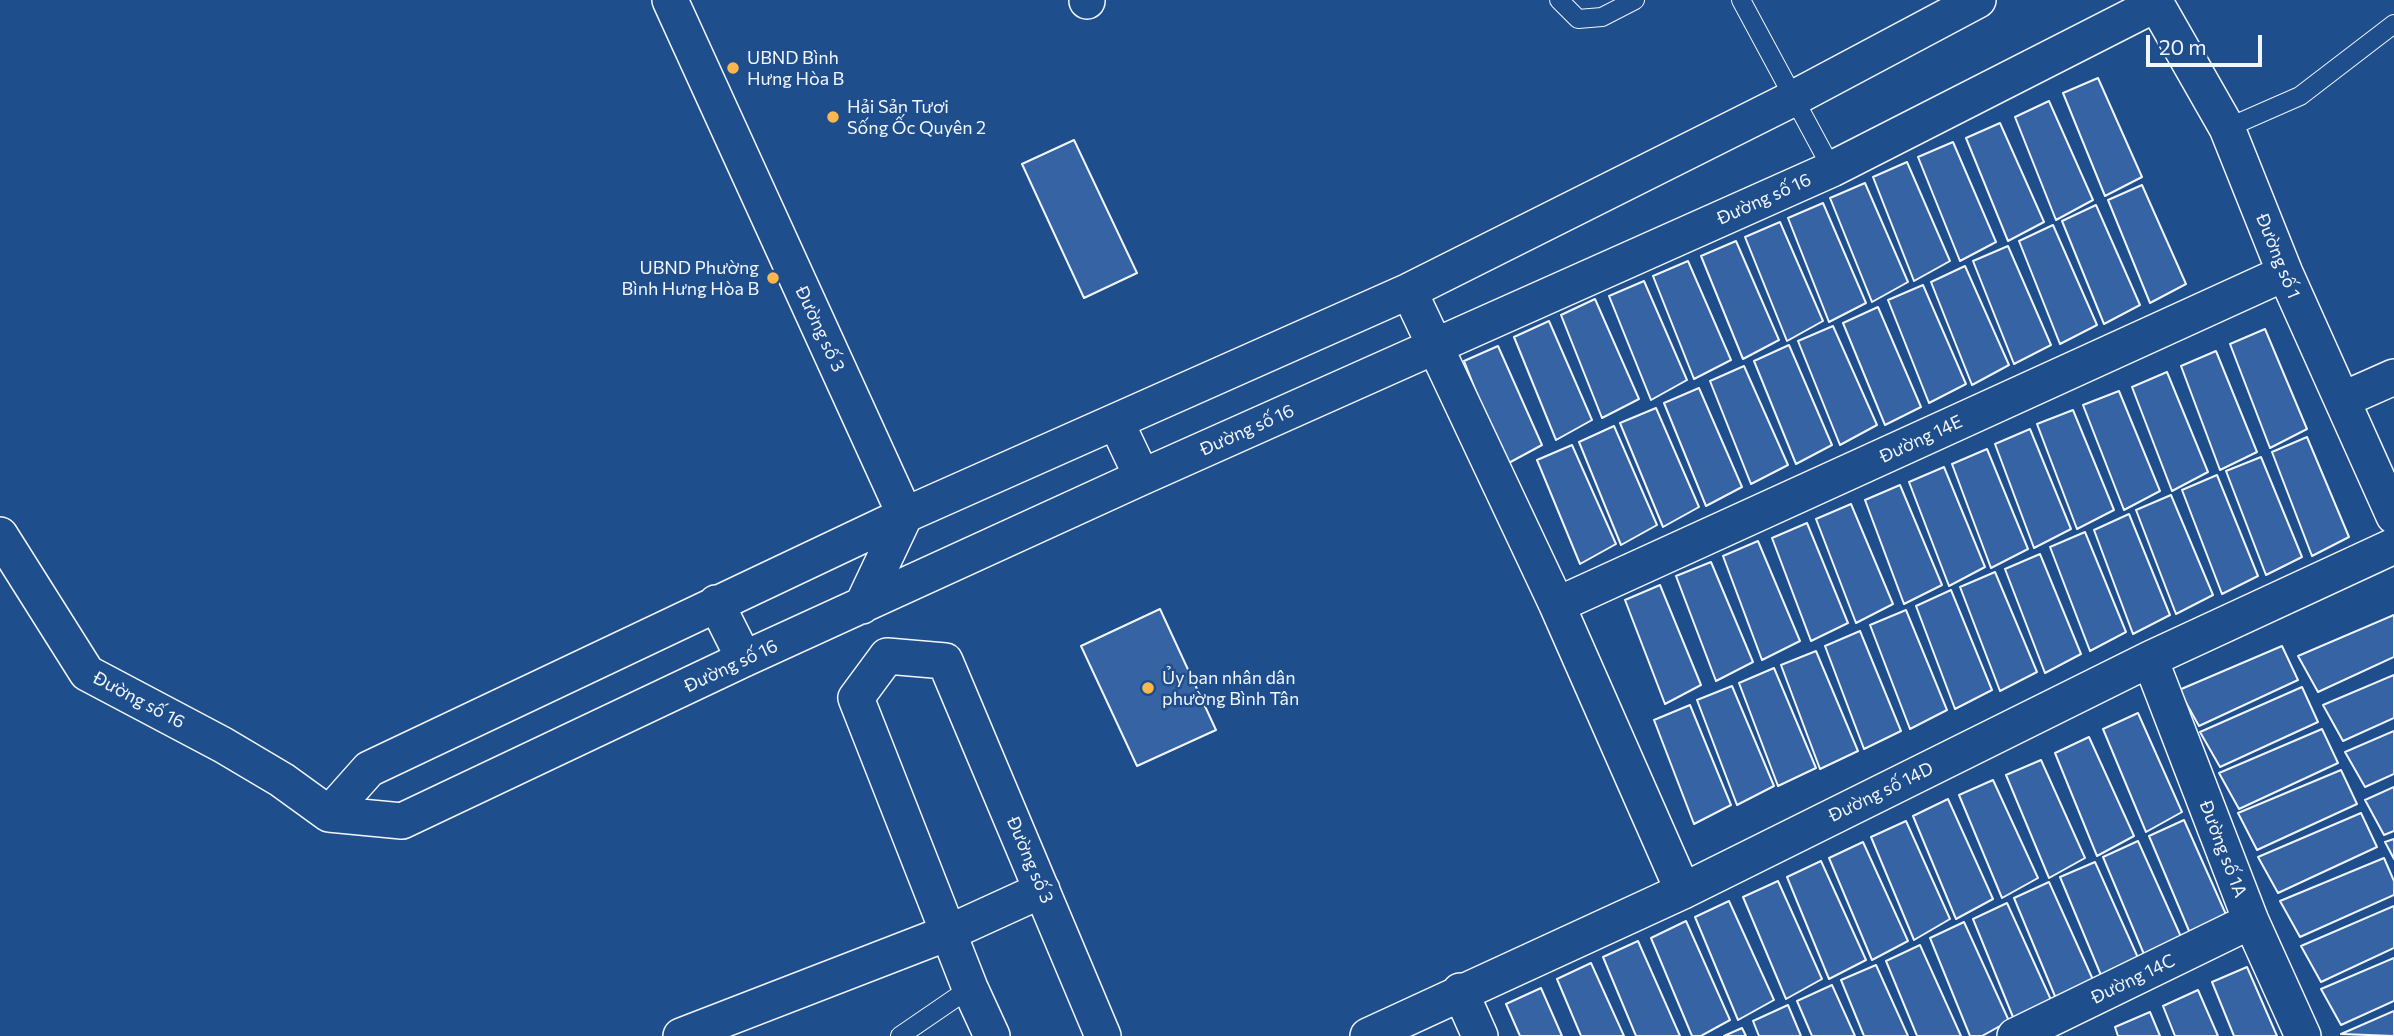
<!DOCTYPE html>
<meta charset="utf-8">
<style>
body{margin:0}
#map{position:relative;width:2394px;height:1036px;overflow:hidden;background:#1f4e8c;font-family:Commissioner,sans-serif}
canvas{display:block}
.scale{position:absolute;left:2146px;top:35px;width:116px;height:32px;box-sizing:border-box;border:4px solid #f2f6ff;border-top:0;padding-left:9px;font-size:21px;line-height:24px;white-space:nowrap;color:#f2f6ff;-webkit-text-stroke:5px #1f4e8c;paint-order:stroke}
</style>
<div id="map">
<canvas width="2394" height="1036"></canvas>
<div class="scale">20 m</div>
</div>
<script>
const ctx = document.querySelector('canvas').getContext('2d');
ctx.lineJoin = 'round';
function fill(path, color) {
  ctx.fillStyle = color;
  ctx.fill(path, 'evenodd');
}
function toPath(rows) {
  const path = new Path2D();
  for (const r of rows) {
    path.moveTo(r[0], r[1]);
    for (let i = 2; i < r.length; i += 2) path.lineTo(r[i], r[i + 1]);
  }
  return path;
}
function trace(path, color, width, dash) {
  ctx.strokeStyle = color;
  ctx.lineWidth = width;
  ctx.lineCap = dash ? 'butt' : 'round';
  ctx.setLineDash(dash || []);
  ctx.stroke(path);
}
function label(font, color, halo, rows, align = 'center') {
  ctx.font = font + ' Commissioner,sans-serif';
  ctx.lineWidth = 5;
  ctx.setLineDash([]);
  ctx.textBaseline = 'middle';
  ctx.strokeStyle = halo;
  ctx.fillStyle = color;
  for (const [text, x, y, turn = 0] of rows) {
    ctx.save();
    ctx.translate(x, y);
    ctx.rotate((+turn || 0) * Math.PI / 180);
    ctx.textAlign = isNaN(turn) ? turn : align;
    if (halo) ctx.strokeText(text, 0, 0);
    ctx.fillText(text, 0, 0);
    ctx.restore();
  }
}
const building = toPath([
 [2098,78,2142,177,2105,196,2063,93,2098,78],
 [2049,101,2093,200,2056,220,2015,117,2049,101],
 [2000,123,2044,222,2008,241,1966,138,2000,123],
 [1074,140,1137,273,1084,298,1022,164,1074,140],
 [1953,142,1996,242,1960,261,1918,157,1953,142],
 [1907,162,1950,261,1914,281,1873,177,1907,162],
 [1865,183,1908,282,1872,302,1830,198,1865,183],
 [2142,185,2186,284,2150,303,2108,200,2142,185],
 [1823,203,1866,303,1829,322,1788,218,1823,203],
 [2096,205,2140,305,2104,324,2062,221,2096,205],
 [1780,222,1823,321,1787,341,1745,237,1780,222],
 [2053,225,2097,325,2060,344,2019,241,2053,225],
 [1736,241,1779,340,1743,359,1701,256,1736,241],
 [2008,246,2051,345,2014,364,1973,261,2008,246],
 [1688,261,1731,360,1694,379,1653,276,1688,261],
 [1965,266,2009,365,1972,385,1931,282,1965,266],
 [1644,281,1687,380,1651,400,1609,296,1644,281],
 [1923,285,1966,384,1929,403,1888,300,1923,285],
 [1595,299,1639,399,1602,418,1561,315,1595,299],
 [1878,307,1921,407,1885,425,1843,323,1878,307],
 [1549,321,1592,420,1556,440,1514,337,1549,321],
 [1833,326,1877,425,1840,445,1798,341,1833,326],
 [2265,329,2307,429,2270,448,2230,344,2265,329],
 [1789,345,1832,445,1796,464,1754,361,1789,345],
 [1498,346,1542,445,1505,465,1464,361,1498,346],
 [2216,351,2257,452,2220,470,2181,366,2216,351],
 [1744,366,1788,465,1751,484,1710,381,1744,366],
 [2167,372,2208,472,2172,491,2132,387,2167,372],
 [1699,388,1742,487,1706,506,1664,403,1699,388],
 [2119,391,2160,491,2124,510,2083,405,2119,391],
 [1656,408,1699,507,1663,527,1620,423,1656,408],
 [2073,410,2114,510,2077,529,2037,424,2073,410],
 [1614,426,1657,525,1621,545,1579,442,1614,426],
 [2030,429,2071,529,2034,548,1995,444,2030,429],
 [2307,437,2349,537,2312,556,2272,452,2307,437],
 [1572,445,1616,544,1580,564,1537,460,1572,445],
 [1987,449,2028,549,1991,568,1952,464,1987,449],
 [2261,457,2302,557,2266,575,2226,471,2261,457],
 [1944,467,1985,567,1949,586,1909,482,1944,467],
 [2217,475,2258,576,2222,594,2182,490,2217,475],
 [1900,485,1942,585,1904,604,1865,500,1900,485],
 [2171,495,2213,595,2176,614,2136,510,2171,495],
 [1851,504,1893,604,1856,623,1816,519,1851,504],
 [2129,514,2170,615,2133,634,2094,530,2129,514],
 [1807,523,1848,623,1811,641,1772,538,1807,523],
 [2085,532,2126,632,2090,651,2050,547,2085,532],
 [1758,541,1800,641,1762,660,1723,556,1758,541],
 [2040,554,2081,654,2045,673,2005,569,2040,554],
 [1711,562,1753,662,1716,681,1676,576,1711,562],
 [1995,572,2037,672,2000,691,1960,587,1995,572],
 [1660,585,1701,685,1665,704,1625,600,1660,585],
 [1951,590,1992,690,1955,709,1916,606,1951,590],
 [1160,609,1216,730,1137,766,1081,646,1160,609],
 [1906,610,1947,710,1910,729,1870,625,1906,610],
 [2394,615,2394,657,2318,692,2298,656,2394,615],
 [1860,631,1901,731,1864,749,1825,646,1860,631],
 [2282,646,2298,680,2199,726,2179,690,2282,646],
 [1816,651,1858,751,1820,769,1781,665,1816,651],
 [1774,668,1816,768,1778,786,1739,683,1774,668],
 [2394,675,2394,718,2343,741,2323,705,2394,675],
 [1732,686,1774,786,1737,805,1697,700,1732,686],
 [2302,687,2318,722,2220,767,2200,732,2302,687],
 [1690,705,1731,805,1694,824,1654,720,1690,705],
 [2138,713,2182,812,2146,832,2103,729,2138,713],
 [2322,729,2338,763,2239,809,2219,773,2322,729],
 [2394,731,2394,774,2365,787,2345,752,2394,731],
 [2089,737,2134,836,2097,856,2055,753,2089,737],
 [2041,760,2085,858,2049,878,2006,775,2041,760],
 [2341,770,2357,804,2257,850,2238,813,2341,770],
 [1993,780,2038,878,2002,898,1959,795,1993,780],
 [2394,787,2394,831,2384,835,2365,800,2394,787],
 [1948,799,1993,899,1956,919,1913,816,1948,799],
 [2361,813,2377,847,2278,893,2258,857,2361,813],
 [2184,820,2228,919,2192,938,2149,836,2184,820],
 [1906,821,1950,919,1914,940,1871,837,1906,821],
 [2394,839,2394,859,2385,842,2394,839],
 [2138,841,2182,939,2146,959,2103,857,2138,841],
 [1863,842,1908,941,1872,960,1829,858,1863,842],
 [2384,858,2394,881,2394,895,2300,937,2280,901,2384,858],
 [1821,861,1866,960,1829,979,1787,877,1821,861],
 [2095,862,2139,960,2103,980,2060,877,2095,862],
 [1778,881,1822,979,1786,999,1743,897,1778,881],
 [2049,882,2094,982,2057,1001,2014,898,2049,882],
 [1729,901,1774,1000,1738,1020,1695,917,1729,901],
 [2007,903,2052,1002,2015,1022,1973,919,2007,903],
 [2394,906,2394,948,2321,982,2301,946,2394,906],
 [1686,921,1730,1020,1701,1036,1692,1036,1651,938,1686,921],
 [1964,922,2009,1021,1982,1036,1970,1036,1930,938,1964,922],
 [1638,941,1680,1036,1636,1036,1603,957,1638,941],
 [1920,945,1961,1036,1917,1036,1886,961,1920,945],
 [2394,958,2394,1001,2341,1025,2321,989,2394,958],
 [1591,963,1624,1036,1581,1036,1557,979,1591,963],
 [1876,965,1908,1036,1864,1036,1841,980,1876,965],
 [2247,967,2277,1036,2234,1036,2212,982,2247,967],
 [1832,985,1855,1036,1812,1036,1797,1001,1832,985],
 [1541,988,1562,1036,1520,1036,1506,1004,1541,988],
 [2198,990,2218,1036,2175,1036,2163,1006,2198,990],
 [1788,1005,1801,1036,1759,1036,1753,1021,1788,1005],
 [2394,1011,2394,1036,2341,1034,2394,1011],
 [2150,1012,2160,1036,2118,1036,2115,1027,2150,1012],
 [1742,1028,1746,1036,1724,1036,1742,1028]
]);
const service = toPath([
 [1559,0,1578,19,1602,17,1635,0],
 [1741,0,1832,169],
 [2227,128,2300,96,2394,24],
 [900,1036,970,988]
]);
const minor = toPath([
 [670,0,905,515,862,606],
 [1087,0,1087,1],
 [2154,0,2227,128,2285,273,2394,516],
 [1409,291,1557,605,1683,891],
 [2342,400,2394,377],
 [1116,422,1142,477],
 [0,535,87,673,223,745,282,780,329,814,402,821,744,659,1142,477,1832,169,2156,4],
 [716,603,744,659],
 [1557,605,2285,273],
 [887,656,945,661,1103,1036],
 [887,656,856,698,970,988,992,1036],
 [2150,659,2251,921,2303,1036],
 [329,814,369,769,905,515,1409,291,1794,98,1978,0],
 [1460,991,1480,1036],
 [681,1036,950,932,1042,890],
 [1368,1036,1683,891,2150,659,2394,546],
 [2015,1036,2251,921]
]);
const markers = [
 [733,68,7,"#ffb74d"],
 [833,117,7,"#ffb74d"],
 [773,278,7,"#ffb74d"],
 [1148,688,7,"#ffb74d"]
];
const poiNames = [
 ["UBND Bình",747,58],
 ["Hưng Hòa B",747,79],
 ["Hải Sản Tươi",847,107],
 ["Sống Ốc Quyên 2",847,128],
 ["UBND Phường",759,268,"right"],
 ["Bình Hưng Hòa B",759,289,"right"],
 ["Ủy ban nhân dân",1162,678],
 ["phường Bình Tân",1162,699]
];
const streetNames = [
 ["Đường số 16",1764,199,-24],
 ["Đường số 1",2278,256,68],
 ["Đường số 3",820,329,65],
 ["Đường số 16",1247,430,-24],
 ["Đường 14E",1921,439,-25],
 ["Đường số 16",731,666,-25],
 ["Đường số 16",139,700,28],
 ["Đường số 14D",1881,792,-26],
 ["Đường số 1A",2223,849,69],
 ["Đường số 3",1030,860,67],
 ["Đường 14C",2133,979,-26]
];
fill(building, '#3563a3');
trace(building, '#f2f6ff', 2);
trace(service, '#f2f6ff', 20);
trace(minor, '#f2f6ff', 38);
trace(service, '#1f4e8c', 18);
trace(minor, '#1f4e8c', 35);
for (const [x, y, r, color] of markers) {
  const dot = new Path2D();
  dot.arc(x, y, r, 0, 2 * Math.PI);
  ctx.fillStyle = color;
  ctx.fill(dot);
  trace(dot, '#1f4e8c', 2.5);
}
label('18px', '#f2f6ff', '#1f4e8c', poiNames, 'left');
label('18px', '#f2f6ff', '#1f4e8c', streetNames);
</script>
